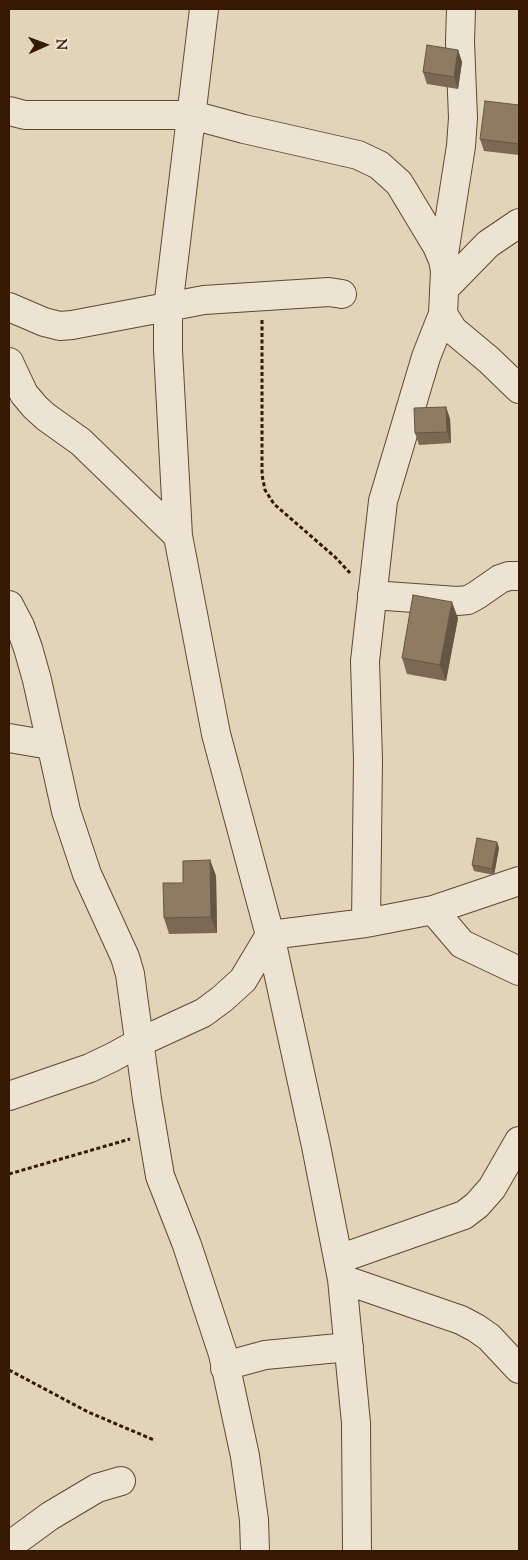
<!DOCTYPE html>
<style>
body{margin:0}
#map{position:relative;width:528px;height:1560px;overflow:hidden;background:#e1d4b9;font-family:"Sorts Mill Goudy",serif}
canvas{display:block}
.frame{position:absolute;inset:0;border:10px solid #361803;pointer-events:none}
.north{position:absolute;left:20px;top:20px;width:50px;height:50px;-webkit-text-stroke:4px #ece3d2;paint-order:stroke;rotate:88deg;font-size:14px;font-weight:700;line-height:20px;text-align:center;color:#361803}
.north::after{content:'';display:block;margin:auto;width:18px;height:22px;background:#361803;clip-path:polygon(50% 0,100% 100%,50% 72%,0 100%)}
</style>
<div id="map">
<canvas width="528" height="1560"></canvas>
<div class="frame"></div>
<div class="north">N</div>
</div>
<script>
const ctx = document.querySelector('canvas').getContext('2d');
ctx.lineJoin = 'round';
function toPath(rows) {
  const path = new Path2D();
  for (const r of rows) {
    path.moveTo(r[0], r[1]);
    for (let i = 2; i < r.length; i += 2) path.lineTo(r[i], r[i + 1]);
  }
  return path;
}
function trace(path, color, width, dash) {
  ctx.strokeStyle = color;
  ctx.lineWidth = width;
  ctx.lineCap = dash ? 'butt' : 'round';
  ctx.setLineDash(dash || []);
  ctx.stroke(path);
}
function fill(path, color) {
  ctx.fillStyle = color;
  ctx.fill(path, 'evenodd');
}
const path = toPath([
 [262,320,262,475,265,490,274,504,335,557,350,573],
 [9,1174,130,1139],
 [9,1370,88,1412,154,1440]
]);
const street = toPath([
 [204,9,168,308,168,350,178,536,216,734,270,935,316,1146,342,1279,356,1423,357,1551],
 [9,111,25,115,192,115,244,129,358,155,379,165,399,183,437,246,443,260,445,271,443,314,453,330,489,360,519,389],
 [443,260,461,146,463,118,460,42,461,9],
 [444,289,488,244,519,223],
 [9,307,44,322,60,326,72,325,204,300,329,292,342,294],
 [9,362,24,394,35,407,46,417,81,442,178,536],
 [372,595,457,601,468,600,477,595,500,579,509,576,519,576],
 [9,605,20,626,28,648,37,680,66,811,87,874,125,957,130,974,147,1099,160,1176,187,1245,223,1354,245,1456,254,1520,255,1551],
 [9,738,50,745],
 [433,910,462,944,519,971],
 [366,923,368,760,365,661,383,501,426,357,443,314],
 [9,1096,90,1068,113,1057,140,1042,203,1013,222,999,243,980,270,935,366,923,433,910,519,881],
 [339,1259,464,1215,477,1205,492,1188,519,1141],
 [342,1279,461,1320,476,1328,489,1337,519,1369],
 [225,1368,232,1364,265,1355,349,1347],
 [9,1546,50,1516,97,1488,121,1481]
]);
const wall = toPath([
 [458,50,462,62,458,89,427,84,423,72],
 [519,105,519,155,484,151,480,139],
 [446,407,450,419,451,443,419,445,415,433],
 [458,618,446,681,407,674,402,658],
 [497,842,499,848,494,875,474,871,472,865],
 [210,860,216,876,217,933,169,934,164,918,183,883]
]);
const shadedWall = toPath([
 [458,50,462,62,458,89,454,77],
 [446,407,450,419,451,443,447,432],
 [452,602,458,618,446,681,440,665],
 [497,842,499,848,494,875,492,869],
 [210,860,216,876,217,933,211,917]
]);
const building = toPath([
 [427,45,458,50,454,77,423,72,427,45],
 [485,101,519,105,519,144,480,139,485,101],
 [446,407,447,432,415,433,414,408,446,407],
 [413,595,452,602,440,665,402,658,413,595],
 [477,838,497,842,492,869,472,865,477,838],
 [210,860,211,917,164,918,163,883,183,883,183,861,210,860]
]);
trace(street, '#614730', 30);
trace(path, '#361803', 3, [4, 2.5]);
trace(street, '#ece3d2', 28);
fill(wall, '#7b6954');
fill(shadedWall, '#645545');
fill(building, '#8f7a62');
trace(building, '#645545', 1);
</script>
